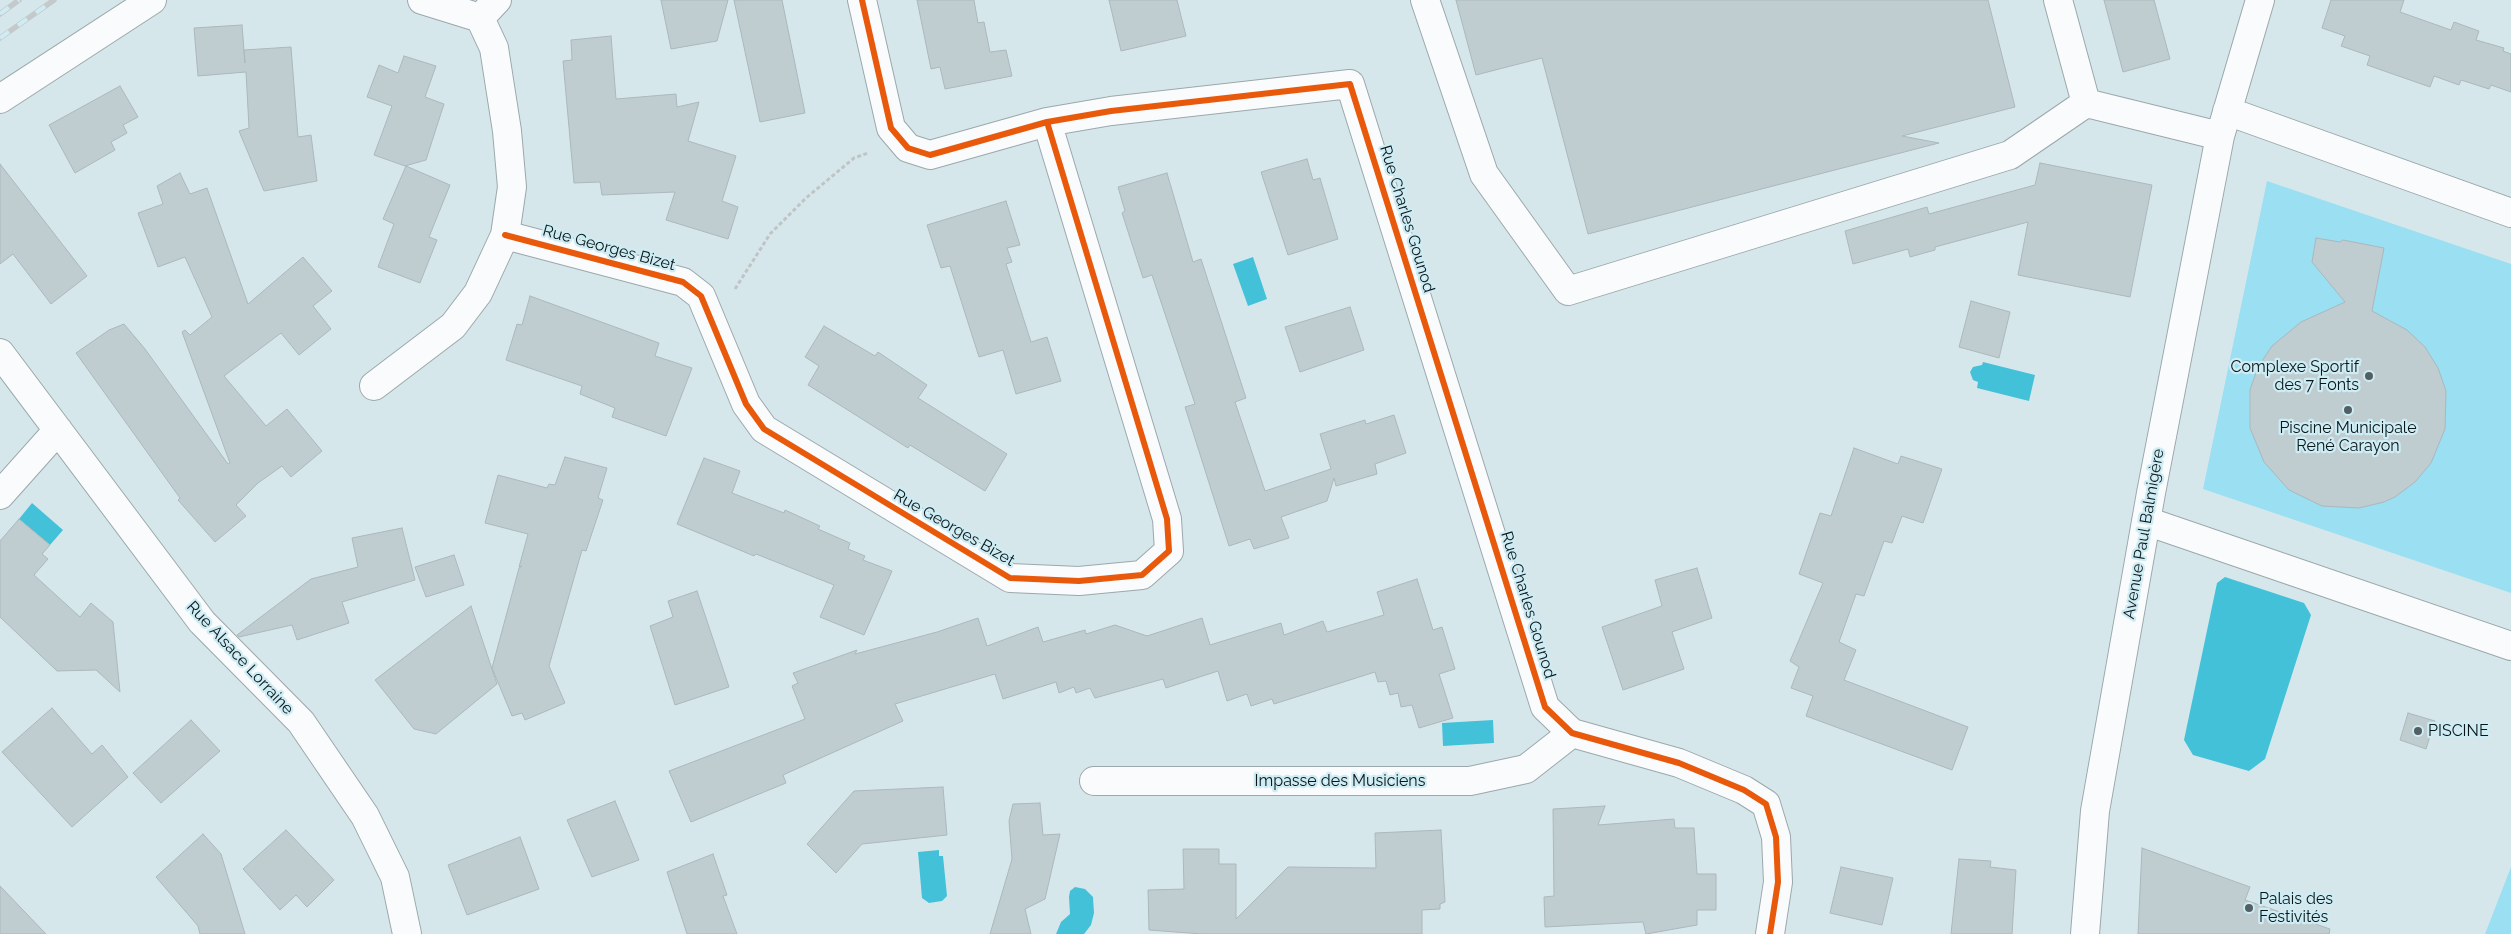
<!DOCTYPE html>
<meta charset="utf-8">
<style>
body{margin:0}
canvas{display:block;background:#d6e7ec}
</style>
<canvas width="2511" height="934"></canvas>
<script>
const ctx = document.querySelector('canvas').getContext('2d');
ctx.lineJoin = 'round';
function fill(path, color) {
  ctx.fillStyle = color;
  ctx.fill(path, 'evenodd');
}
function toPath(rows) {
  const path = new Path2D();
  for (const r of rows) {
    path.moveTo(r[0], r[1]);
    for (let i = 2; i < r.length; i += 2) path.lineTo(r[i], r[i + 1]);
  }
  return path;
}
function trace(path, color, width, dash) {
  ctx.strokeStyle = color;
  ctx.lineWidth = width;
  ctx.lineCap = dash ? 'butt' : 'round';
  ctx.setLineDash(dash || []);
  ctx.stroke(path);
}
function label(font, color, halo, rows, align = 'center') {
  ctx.font = font + ' Raleway,sans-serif';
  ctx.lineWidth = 4.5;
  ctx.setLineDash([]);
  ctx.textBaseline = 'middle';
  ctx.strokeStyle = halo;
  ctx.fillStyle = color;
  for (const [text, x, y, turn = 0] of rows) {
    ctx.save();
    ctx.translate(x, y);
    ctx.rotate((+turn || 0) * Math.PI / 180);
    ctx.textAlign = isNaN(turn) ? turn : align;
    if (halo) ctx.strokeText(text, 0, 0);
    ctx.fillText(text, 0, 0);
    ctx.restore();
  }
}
const green = toPath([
 [2267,181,2511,264,2511,593,2203,489],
 [2511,867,2511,934,2485,934]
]);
const water = toPath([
 [1253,257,1267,299,1248,306,1233,264],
 [1983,362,2035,375,2029,401,1977,388,1978,382,1973,380,1970,372,1973,367,1982,365],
 [32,503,63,530,50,545,19,519],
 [2225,577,2304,603,2311,615,2265,759,2249,771,2193,755,2184,740,2217,583],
 [1493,720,1494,743,1443,746,1442,723],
 [939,850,939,856,943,856,947,896,942,901,929,903,922,898,918,852],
 [1075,887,1085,889,1093,897,1094,913,1091,925,1084,934,1056,934,1061,922,1070,914,1069,897,1070,891]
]);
const building = toPath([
 [661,0,728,0,717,41,671,49,661,0],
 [734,0,782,0,805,113,760,122,734,0],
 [917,0,974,0,978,23,984,22,990,52,1006,50,1012,76,945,89,940,67,931,69,917,0],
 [1109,0,1177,0,1186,36,1121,51,1109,0],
 [1456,0,1988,0,2015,107,1902,136,1939,143,1588,234,1542,58,1476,75,1456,0],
 [2104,0,2154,0,2170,59,2123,72,2104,0],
 [2331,0,2404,0,2400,12,2451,30,2454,22,2479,31,2476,40,2504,48,2503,51,2511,54,2511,92,2491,85,2489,89,2461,80,2459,85,2434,76,2430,87,2367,65,2370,56,2341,46,2345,36,2322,28,2331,0],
 [242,25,245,63,244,50,291,47,298,137,311,135,317,181,264,191,239,131,249,128,246,72,198,76,194,28,242,25],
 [611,36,616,99,676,94,677,107,699,102,688,141,736,156,722,201,738,207,728,239,666,220,675,192,602,195,600,182,574,183,563,61,572,60,571,40,611,36],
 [404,56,436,66,425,97,444,104,426,160,405,166,374,155,392,106,367,97,379,65,398,73,404,56],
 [120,86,138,117,123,125,127,133,111,142,115,150,75,173,49,125,120,86],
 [1307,159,1313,180,1320,178,1338,239,1288,255,1261,172,1307,159],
 [2040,163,2152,185,2130,297,2018,275,2028,222,1935,247,1935,250,1910,257,1908,249,1853,264,1845,231,1927,207,1929,214,2035,185,2040,163],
 [0,164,87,276,51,304,13,254,0,264,0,164],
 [406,166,450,185,429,237,437,240,420,283,378,267,394,224,383,219,406,166],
 [180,173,190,194,207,188,248,304,303,257,332,291,313,306,331,329,299,355,281,333,224,376,266,426,287,409,322,451,291,477,282,466,258,483,236,505,246,516,215,542,178,500,180,498,76,353,109,330,124,324,145,349,228,464,230,463,182,332,185,330,190,335,212,317,185,257,158,267,138,213,163,204,157,186,180,173],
 [1167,173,1193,262,1201,259,1246,398,1235,402,1265,491,1331,469,1320,434,1365,420,1366,424,1394,415,1406,453,1375,464,1377,474,1336,486,1334,478,1327,501,1281,517,1289,538,1254,549,1250,539,1229,546,1185,407,1195,404,1152,275,1143,278,1122,213,1125,211,1118,187,1167,173],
 [1006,201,1020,245,1007,248,1012,262,1006,264,1031,342,1047,337,1061,381,1016,394,1003,350,979,357,950,266,941,268,927,225,1006,201],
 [2316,238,2340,242,2343,240,2384,248,2372,311,2407,330,2425,347,2438,368,2446,391,2445,429,2431,463,2415,482,2395,497,2384,502,2359,508,2322,506,2289,490,2264,462,2250,428,2250,390,2258,367,2272,346,2301,322,2345,302,2312,262,2316,238],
 [530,296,659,343,655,356,692,368,666,436,612,417,615,408,580,394,582,386,506,360,517,324,522,325,530,296],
 [1971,301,2010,312,1999,358,1959,347,1971,301],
 [1350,307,1364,350,1300,372,1285,327,1350,307],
 [824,326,875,356,878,352,927,385,918,398,1007,454,985,491,910,445,908,448,808,385,819,366,805,357,824,326],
 [1854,448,1898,464,1901,456,1942,469,1923,523,1902,516,1892,543,1884,541,1864,596,1856,594,1839,642,1856,650,1844,680,1968,727,1952,770,1806,716,1813,696,1791,688,1799,667,1790,661,1823,583,1799,574,1820,513,1831,516,1854,448],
 [565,457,607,468,598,498,603,500,586,551,582,550,549,666,565,703,525,720,522,713,512,716,492,668,519,568,522,566,519,567,528,534,485,523,498,475,547,488,549,484,555,485,565,457],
 [704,458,740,471,732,493,784,513,785,510,820,526,818,529,850,543,848,549,865,556,863,560,892,571,864,635,820,617,834,585,756,554,754,556,677,524,704,458],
 [19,519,50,545,42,554,48,559,34,575,80,617,91,603,113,622,120,692,96,670,57,671,0,617,0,541,19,519],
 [402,528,415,580,342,602,349,623,297,640,292,625,239,637,237,635,311,579,358,567,352,538,402,528],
 [454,555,464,585,426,597,415,567,454,555],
 [1697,568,1712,618,1672,632,1684,669,1623,690,1602,627,1662,606,1655,580,1697,568],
 [1417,579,1433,630,1442,627,1455,669,1439,674,1453,718,1419,728,1412,705,1401,707,1398,693,1390,695,1386,681,1378,682,1375,672,1274,704,1272,699,1251,706,1247,694,1227,701,1218,671,1166,688,1163,679,1095,698,1090,688,1076,693,1074,687,1059,693,1056,682,1003,699,995,674,895,704,903,721,783,775,786,783,691,822,669,771,805,719,792,686,798,683,793,673,857,650,855,654,937,632,978,618,987,646,1038,627,1043,642,1085,630,1086,634,1115,625,1147,636,1202,618,1210,645,1281,623,1284,635,1323,621,1327,632,1384,615,1377,592,1417,579],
 [697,591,729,687,675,705,650,626,673,617,668,601,697,591],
 [471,606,497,684,436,734,414,729,375,680,471,606],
 [52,708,92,754,102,745,128,777,72,827,2,752,52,708],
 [2408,713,2435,721,2426,749,2400,740,2408,713],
 [191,720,220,751,161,803,133,773,191,720],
 [943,787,947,835,862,844,836,873,807,844,854,791,943,787],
 [615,801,639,860,592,877,567,820,615,801],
 [1040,803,1043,835,1060,834,1045,899,1025,909,1031,934,990,934,1012,859,1009,821,1013,804,1040,803],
 [1605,806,1598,825,1674,819,1675,828,1694,828,1697,874,1716,874,1716,910,1697,910,1697,925,1646,934,1643,922,1545,927,1544,897,1554,896,1553,809,1605,806],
 [286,830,334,880,307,907,296,895,280,910,243,869,286,830],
 [1441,830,1445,902,1440,904,1440,909,1422,910,1422,934,1202,934,1149,930,1148,890,1184,889,1183,849,1219,849,1219,864,1236,864,1236,919,1288,867,1376,868,1375,833,1441,830],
 [203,834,221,854,245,934,200,934,198,926,156,877,203,834],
 [520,837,539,889,467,915,448,865,520,837],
 [2142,848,2250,887,2245,900,2330,929,2329,934,2138,934,2142,848],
 [713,854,727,895,723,896,737,934,687,934,667,872,713,854],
 [1959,859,1991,861,1990,867,2016,870,2012,934,1951,934,1959,859],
 [1841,867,1893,878,1882,925,1830,913,1841,867],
 [0,886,46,934,0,934,0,886]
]);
const path = toPath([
 [735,289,770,234,806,198,854,158,868,153]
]);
const minor = toPath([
 [422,0,480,18,497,0],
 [862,0,891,128,908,148,930,155,1047,122,1111,111,1350,84,1545,707,1572,733,1679,763,1744,790,1766,804,1776,837,1778,882,1770,934],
 [1425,0,1484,174,1568,291,2010,155,2086,103],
 [2058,0,2086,103,2220,136],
 [0,99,152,0],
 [2227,111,2511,213],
 [505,235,683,282,701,296,746,404,764,429,1010,578,1079,581,1142,575,1169,551,1167,519,1047,122],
 [0,353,202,622,301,722,365,816,395,877,407,934],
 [374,386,453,326,478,293,505,235,512,187,507,131,494,48,480,18],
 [0,495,58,430],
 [2146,521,2511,646],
 [1094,781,1470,781,1526,769,1572,733],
 [2085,934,2095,811,2151,493,2220,136,2260,0]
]);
const rail = toPath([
 [0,14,19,0],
 [0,38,54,0]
]);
const cycleway = toPath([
 [862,0,891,128,908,148,930,155,1047,122,1111,111,1350,84,1545,707,1572,733,1679,763,1744,790,1766,804,1776,837,1778,882,1770,934],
 [505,235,683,282,701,296,746,404,764,429,1010,578,1079,581,1142,575,1169,551,1167,519,1047,122]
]);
const markers = [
 [2369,376,5,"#525f63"],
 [2348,410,5,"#525f63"],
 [2418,731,5,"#525f63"],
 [2249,908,5,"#525f63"]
];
const streetNames = [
 ["Rue Charles Gounod",1407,219,73],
 ["Rue Georges Bizet",609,248,15],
 ["Rue Georges Bizet",954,528,30],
 ["Avenue Paul Balmigère",2144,534,-80],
 ["Rue Charles Gounod",1528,605,73],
 ["Rue Alsace Lorraine",240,658,47],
 ["Impasse des Musiciens",1340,781]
];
const poiNames = [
 ["Complexe Sportif",2359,367,"right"],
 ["des 7 Fonts",2359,385,"right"],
 ["Piscine Municipale",2348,428,"center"],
 ["René Carayon",2348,446,"center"],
 ["PISCINE",2428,731],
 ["Palais des",2259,899],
 ["Festivités",2259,917]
];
fill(green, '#9adff2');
fill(water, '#43c1d9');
fill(building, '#bfcdd0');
trace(building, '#abb8bc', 1);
trace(minor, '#9ba8ac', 30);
trace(path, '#bfc5c5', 3, [4, 2.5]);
trace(minor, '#f9fbfc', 28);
trace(rail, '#c4c9cb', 5.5);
trace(rail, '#ceecf4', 4, [11]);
trace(cycleway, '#e8590c', 6);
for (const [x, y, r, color] of markers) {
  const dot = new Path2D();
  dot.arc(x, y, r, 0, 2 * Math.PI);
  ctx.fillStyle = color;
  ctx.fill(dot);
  trace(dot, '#ceecf4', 2);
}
label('16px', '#0b1619', '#ceecf4', streetNames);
label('16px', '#0b1619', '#ceecf4', poiNames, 'left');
</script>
